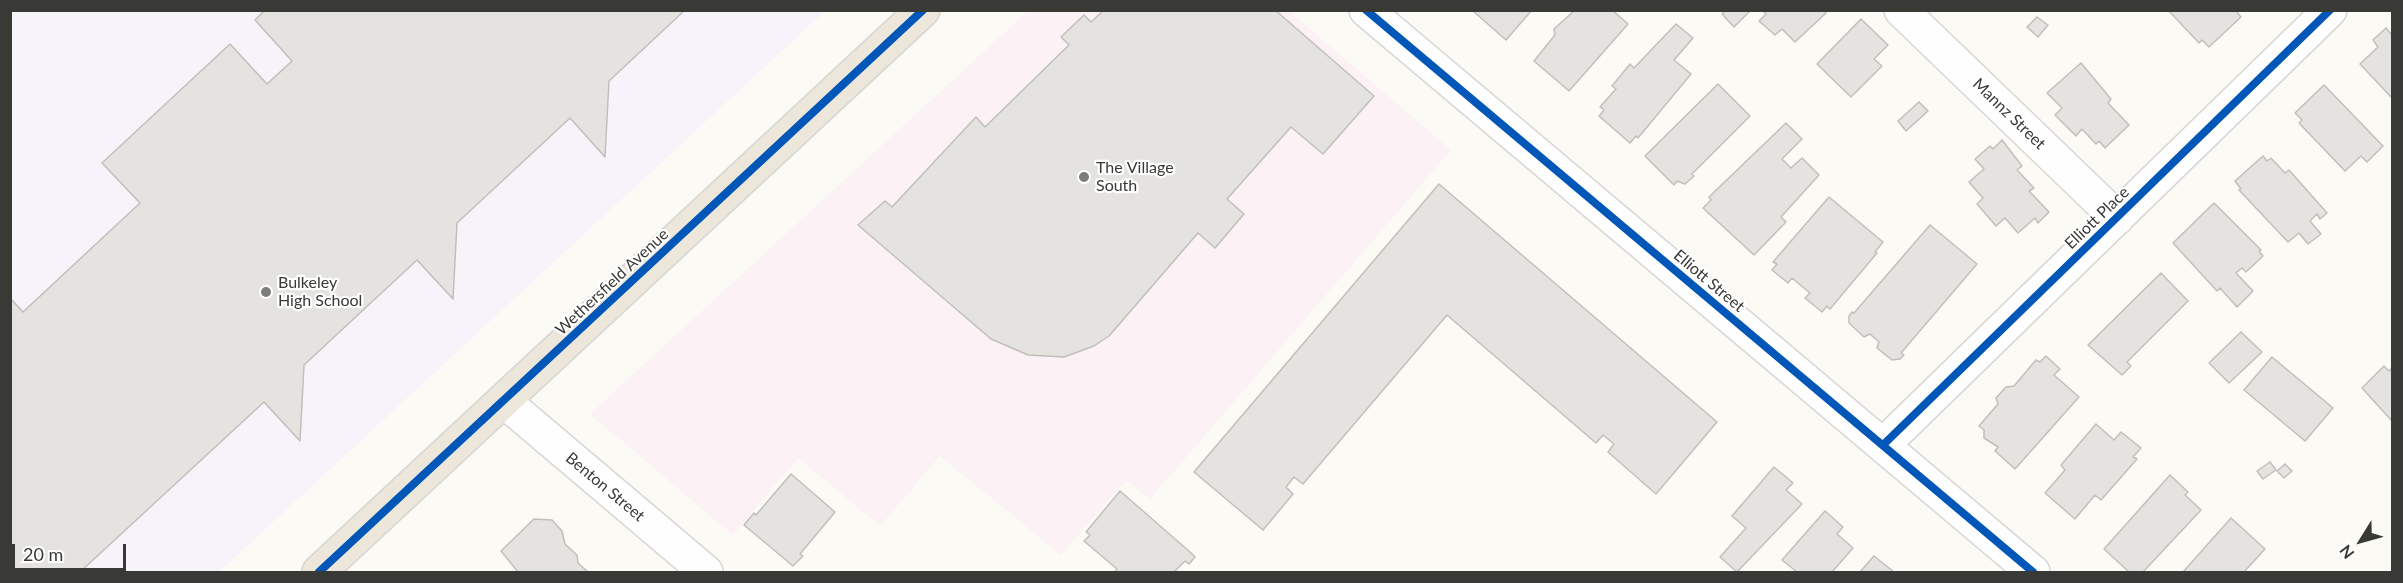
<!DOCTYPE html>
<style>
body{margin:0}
#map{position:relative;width:2403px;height:583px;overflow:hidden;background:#fbfaf5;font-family:Lato,sans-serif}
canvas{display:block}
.frame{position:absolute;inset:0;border:12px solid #393936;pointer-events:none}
.north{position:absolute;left:2331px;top:511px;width:60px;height:60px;-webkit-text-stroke:4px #fff;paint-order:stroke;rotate:233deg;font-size:16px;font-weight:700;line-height:24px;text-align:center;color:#393936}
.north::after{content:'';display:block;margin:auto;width:21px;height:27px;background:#393936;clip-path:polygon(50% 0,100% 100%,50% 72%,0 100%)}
.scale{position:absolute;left:12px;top:544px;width:114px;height:27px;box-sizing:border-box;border:3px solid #393936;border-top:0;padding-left:8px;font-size:18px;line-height:21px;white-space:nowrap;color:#393936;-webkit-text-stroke:4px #fff;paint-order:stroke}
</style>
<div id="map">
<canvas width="2403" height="583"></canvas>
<div class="frame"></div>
<div class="north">N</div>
<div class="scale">20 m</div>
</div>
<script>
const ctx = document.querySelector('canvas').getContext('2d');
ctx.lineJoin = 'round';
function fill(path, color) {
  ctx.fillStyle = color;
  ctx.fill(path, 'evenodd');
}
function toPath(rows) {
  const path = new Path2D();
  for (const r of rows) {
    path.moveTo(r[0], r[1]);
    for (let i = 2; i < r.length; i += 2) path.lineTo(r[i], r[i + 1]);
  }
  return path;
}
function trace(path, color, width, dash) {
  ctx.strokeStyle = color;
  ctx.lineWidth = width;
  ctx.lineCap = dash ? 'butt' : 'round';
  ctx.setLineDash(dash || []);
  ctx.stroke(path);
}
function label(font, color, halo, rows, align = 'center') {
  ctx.font = font + ' Lato,sans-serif';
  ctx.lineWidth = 4.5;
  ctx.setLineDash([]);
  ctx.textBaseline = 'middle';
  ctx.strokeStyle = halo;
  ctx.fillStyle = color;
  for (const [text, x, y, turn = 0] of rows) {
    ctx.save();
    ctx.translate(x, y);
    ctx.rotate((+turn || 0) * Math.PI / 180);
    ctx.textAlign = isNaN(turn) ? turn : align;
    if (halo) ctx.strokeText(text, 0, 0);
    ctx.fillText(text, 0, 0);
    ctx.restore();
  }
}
const commercial = toPath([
 [1028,11,1289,11,1451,150,1150,499,1126,480,1061,555,940,456,880,526,798,458,733,535,590,414]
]);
const education = toPath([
 [10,11,825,11,219,572,11,572]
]);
const building = toPath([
 [265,10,685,10,609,81,605,157,570,118,457,223,453,299,417,260,304,365,300,441,264,402,80,572,10,572,10,298,23,312,140,203,102,163,230,44,267,84,292,61,255,20,265,10],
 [1104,10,1275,10,1374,96,1323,154,1291,127,1227,199,1244,214,1215,248,1198,233,1109,336,1094,346,1064,357,1028,355,991,339,858,225,885,201,892,207,976,117,985,127,1069,45,1061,37,1084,15,1091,22,1104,10],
 [1472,10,1532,10,1506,40,1472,10],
 [1575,10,1612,10,1628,24,1569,91,1534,61,1555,35,1554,29,1575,10],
 [1726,10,1751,10,1734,27,1722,14,1726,10],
 [1763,10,1824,10,1826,13,1795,42,1782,29,1775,35,1759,21,1766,14,1763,10],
 [2168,10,2235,10,2241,17,2209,47,2202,40,2199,43,2168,10],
 [2037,17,2048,25,2038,37,2027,27,2037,17],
 [1861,19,1888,45,1874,59,1882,66,1851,97,1817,64,1861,19],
 [1676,24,1693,38,1674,60,1691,74,1638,138,1636,136,1630,143,1599,116,1604,110,1600,107,1616,89,1612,86,1630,64,1634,68,1676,24],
 [2386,28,2392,35,2392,98,2360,64,2378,47,2373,40,2386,28],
 [2081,63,2111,99,2108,103,2129,125,2105,148,2099,141,2096,144,2082,129,2076,136,2055,115,2062,108,2047,93,2081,63],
 [1718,84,1750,116,1692,174,1694,176,1685,184,1677,181,1674,185,1645,156,1718,84],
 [2324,85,2383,146,2367,162,2361,156,2345,171,2299,123,2302,120,2295,113,2324,85],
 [1919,102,1928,111,1906,131,1898,121,1919,102],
 [1786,123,1802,139,1782,159,1791,168,1802,158,1819,175,1781,217,1786,222,1754,255,1703,208,1711,200,1709,197,1786,123],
 [2002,140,2022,166,2017,170,2034,188,2029,191,2049,212,2038,223,2035,218,2018,233,2005,218,1996,226,1977,204,1983,198,1969,182,1984,169,1975,159,1990,146,1993,149,2002,140],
 [2263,156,2267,161,2271,158,2285,173,2289,170,2327,213,2320,219,2317,214,2310,221,2321,234,2308,244,2299,233,2288,242,2239,190,2241,189,2235,181,2263,156],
 [1439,184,1717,422,1656,494,1608,452,1614,444,1603,435,1596,443,1447,315,1303,484,1294,477,1286,487,1293,494,1263,530,1194,472,1439,184],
 [1829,197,1883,242,1875,252,1877,253,1830,309,1827,306,1822,312,1805,298,1810,293,1792,278,1788,283,1772,270,1777,264,1773,262,1829,197],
 [2214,203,2261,250,2259,251,2263,256,2246,272,2242,268,2236,273,2253,291,2237,307,2220,288,2217,291,2173,243,2214,203],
 [1930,225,1977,264,1901,353,1904,355,1900,359,1892,360,1877,348,1879,342,1870,334,1864,337,1849,323,1849,316,1852,312,1854,313,1930,225],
 [2161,273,2188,301,2127,362,2131,366,2122,375,2088,345,2161,273],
 [2241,332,2262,352,2229,383,2209,363,2241,332],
 [2046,356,2060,369,2054,375,2079,397,2015,469,1995,451,1998,447,1984,438,1984,430,1979,426,1998,404,1996,398,2006,387,2014,386,2036,360,2040,362,2046,356],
 [2272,357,2333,408,2305,441,2244,390,2272,357],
 [2384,366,2389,371,2392,368,2392,421,2362,388,2384,366],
 [2096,424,2114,440,2121,432,2141,448,2133,457,2137,459,2101,500,2095,495,2075,519,2045,493,2065,470,2061,465,2096,424],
 [2270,462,2276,470,2263,479,2257,471,2270,462],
 [2285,464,2292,471,2284,478,2277,471,2285,464],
 [1774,467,1793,483,1786,490,1802,504,1737,572,1720,557,1746,528,1732,516,1774,467],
 [791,474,835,512,800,554,803,556,793,566,744,525,754,513,756,515,791,474],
 [2170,475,2188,492,2185,495,2201,510,2143,572,2129,572,2104,549,2170,475],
 [1120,491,1190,552,1195,557,1189,564,1185,561,1174,572,1115,572,1117,569,1084,541,1090,535,1086,532,1120,491],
 [1825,511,1843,527,1837,534,1853,548,1832,572,1797,572,1782,560,1825,511],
 [2231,518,2265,549,2244,572,2183,572,2231,518],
 [534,519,552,520,562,531,565,544,577,555,578,563,588,572,518,572,501,551,534,519],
 [1874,556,1894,572,1860,572,1874,556]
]);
const street = toPath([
 [1366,10,2033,572],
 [1901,10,2117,218],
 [504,401,706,572],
 [1883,445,2330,10]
]);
const primary = toPath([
 [319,572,923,10]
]);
const cycleway = toPath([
 [1366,10,2033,572],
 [1883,445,2330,10],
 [319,572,923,10]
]);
const markers = [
 [1084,177,6,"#7d7d79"],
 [266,292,6,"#7d7d79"]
];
const streetNames = [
 ["Mannz Street",2009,114,44],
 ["Elliott Place",2097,218,-44],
 ["Elliott Street",1709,281,40],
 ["Wethersfield Avenue",612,282,-43],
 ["Benton Street",605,487,40]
];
const poiNames = [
 ["The Village",1096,168],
 ["South",1096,186],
 ["Bulkeley",278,283],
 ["High School",278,301]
];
fill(commercial, '#fcf2f5');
fill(education, '#f7f3fa');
fill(building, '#e4e3e0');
trace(building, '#c1bfbc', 1.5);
trace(street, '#d8d7d4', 36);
trace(primary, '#d6d6d3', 36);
trace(street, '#fefefe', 33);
trace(primary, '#ede6db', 33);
trace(cycleway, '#0057b8', 8);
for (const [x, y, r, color] of markers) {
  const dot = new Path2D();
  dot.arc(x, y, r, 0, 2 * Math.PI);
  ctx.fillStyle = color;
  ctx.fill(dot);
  trace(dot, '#fff', 2);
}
label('16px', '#393936', '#fff', streetNames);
label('16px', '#393936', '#fff', poiNames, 'left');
</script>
